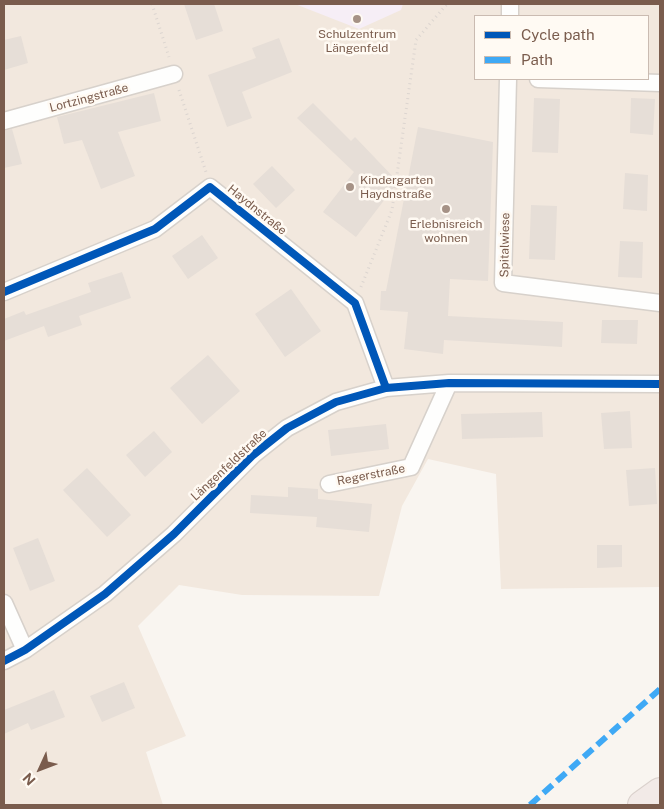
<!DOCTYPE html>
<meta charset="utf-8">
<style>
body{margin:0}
#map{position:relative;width:664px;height:809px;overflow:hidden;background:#f9f5f0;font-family:"Public Sans",sans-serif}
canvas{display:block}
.frame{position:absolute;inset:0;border:5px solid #7a5c4d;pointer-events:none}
.legend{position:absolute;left:474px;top:15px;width:175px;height:65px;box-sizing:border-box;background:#fffaf3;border:1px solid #cabbb1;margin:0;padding:6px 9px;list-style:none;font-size:15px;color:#7a5c4d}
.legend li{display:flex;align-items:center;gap:10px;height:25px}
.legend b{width:25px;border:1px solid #cabbb1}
.north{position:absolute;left:15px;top:744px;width:50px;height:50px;-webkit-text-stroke:4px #fffaf3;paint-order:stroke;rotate:227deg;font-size:14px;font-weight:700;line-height:20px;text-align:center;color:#7a5c4d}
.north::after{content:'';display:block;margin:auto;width:18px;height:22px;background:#7a5c4d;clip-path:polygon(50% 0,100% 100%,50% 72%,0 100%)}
</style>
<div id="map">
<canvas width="664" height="809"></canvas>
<div class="frame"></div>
<ul class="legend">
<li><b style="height:6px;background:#0057b8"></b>Cycle path</li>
<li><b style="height:6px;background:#3fa9f5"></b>Path</li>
</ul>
<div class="north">N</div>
</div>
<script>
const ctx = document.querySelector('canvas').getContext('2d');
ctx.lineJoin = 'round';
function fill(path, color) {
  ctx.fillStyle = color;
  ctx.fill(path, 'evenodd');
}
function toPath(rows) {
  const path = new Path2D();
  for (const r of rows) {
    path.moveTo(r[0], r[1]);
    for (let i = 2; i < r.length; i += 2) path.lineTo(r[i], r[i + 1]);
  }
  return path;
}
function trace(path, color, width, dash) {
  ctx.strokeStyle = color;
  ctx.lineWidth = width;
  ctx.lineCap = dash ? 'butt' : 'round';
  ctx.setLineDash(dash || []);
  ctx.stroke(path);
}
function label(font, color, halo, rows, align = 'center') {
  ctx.font = font + ' "Public Sans",sans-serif';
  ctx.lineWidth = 5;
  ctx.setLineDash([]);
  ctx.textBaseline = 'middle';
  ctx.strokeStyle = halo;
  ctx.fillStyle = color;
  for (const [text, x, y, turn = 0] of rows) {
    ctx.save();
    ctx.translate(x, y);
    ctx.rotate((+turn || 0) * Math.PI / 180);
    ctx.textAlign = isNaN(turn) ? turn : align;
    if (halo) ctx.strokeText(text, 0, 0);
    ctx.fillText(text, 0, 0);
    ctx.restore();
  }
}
const residential = toPath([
 [4,4,660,4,660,587,501,589,496,474,428,459,402,506,379,596,242,595,179,585,138,626,186,736,146,752,163,805,4,805],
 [475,16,648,16,648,79,475,79]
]);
const education = toPath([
 [295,4,403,4,401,10,359,29]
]);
const building = toPath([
 [184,4,214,4,223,31,196,40],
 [21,36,28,63,4,70,4,40],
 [279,38,292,72,242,92,252,118,227,127,208,75,256,58,252,48],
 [154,93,161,121,118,132,135,176,101,189,82,140,64,144,57,117],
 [534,98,560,99,558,153,532,152],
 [631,98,655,99,653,135,630,133],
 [313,103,351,141,355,137,398,182,356,237,323,212,354,172,297,118],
 [418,127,493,142,488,281,450,279,448,316,563,322,562,347,444,340,443,354,404,349,408,312,380,310,381,291,386,291],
 [12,129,22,164,4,168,4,131],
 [272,166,295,190,276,208,253,184],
 [625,173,648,175,647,211,623,209],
 [531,205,557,206,555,260,529,259],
 [202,235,218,258,188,279,172,256],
 [620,241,643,242,642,278,618,277],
 [122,272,131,298,79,316,82,325,48,337,44,326,4,341,4,319,24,311,26,315,91,292,88,283],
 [291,289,321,331,285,357,255,314],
 [602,320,638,320,637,344,601,343],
 [208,355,240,391,202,424,170,388],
 [630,411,632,448,604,449,601,413],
 [542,412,543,437,462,439,461,414],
 [386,424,389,449,331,456,328,430],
 [154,431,172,452,145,477,126,455],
 [87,468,131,515,107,537,63,490],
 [655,468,657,504,629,506,626,470],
 [288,487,318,489,318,499,372,504,369,532,316,527,317,517,250,513,251,495,288,497],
 [38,538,55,581,30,591,13,548],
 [597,545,622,545,622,567,597,568],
 [124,682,135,708,102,722,90,696],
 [54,690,65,717,31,730,28,723,4,734,4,710]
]);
const path = toPath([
 [152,4,169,57],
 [179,90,206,172],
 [361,287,392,210,416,40,447,4]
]);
const street = toPath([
 [510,16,510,4],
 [508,79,503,283,660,303],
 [538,79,660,83],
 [4,121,174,74],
 [4,292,155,229,210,187,355,303,386,388],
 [329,484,411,467,449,383],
 [4,603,25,650],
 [4,661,25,650,105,594,174,534,253,455,287,428,336,402,386,388,449,383,660,384]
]);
const highway = toPath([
 [642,805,660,792]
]);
const quiet = toPath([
 [530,805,660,689]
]);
const cycleway = toPath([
 [4,292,155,229,210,187,355,303,386,388],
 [4,661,25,650,105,594,174,534,253,455,287,428,336,402,386,388,449,383,660,384]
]);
const markers = [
 [357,19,5,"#a69286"],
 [350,187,5,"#a69286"],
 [446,209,5,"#a69286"]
];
const poiNames = [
 ["Schulzentrum",357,34],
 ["Längenfeld",357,48],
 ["Kindergarten",360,180,"left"],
 ["Haydnstraße",360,194,"left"],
 ["Erlebnisreich",446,224],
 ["wohnen",446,238]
];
const streetNames = [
 ["Lortzingstraße",89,98,-15],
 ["Haydnstraße",257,210,39],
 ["Spitalwiese",505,245,-89],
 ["Längenfeldstraße",229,465,-43],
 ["Regerstraße",371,475,-11]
];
fill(residential, '#f2e8de');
fill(education, '#f6eef6');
fill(building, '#e6ded7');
trace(street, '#d7d1cb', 19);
trace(highway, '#dad1cc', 30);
trace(path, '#dcd5d0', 3, [1, 4]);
trace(street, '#fefefd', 16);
trace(highway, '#f2eae7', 28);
trace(quiet, '#3fa9f5', 6, [12, 6]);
trace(cycleway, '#0057b8', 8);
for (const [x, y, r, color] of markers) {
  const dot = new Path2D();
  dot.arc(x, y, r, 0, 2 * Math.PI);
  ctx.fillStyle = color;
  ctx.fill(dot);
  trace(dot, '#fffaf3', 2);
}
label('12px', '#7a5c4d', '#fffaf3', poiNames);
label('12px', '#7a5c4d', '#fffaf3', streetNames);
</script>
